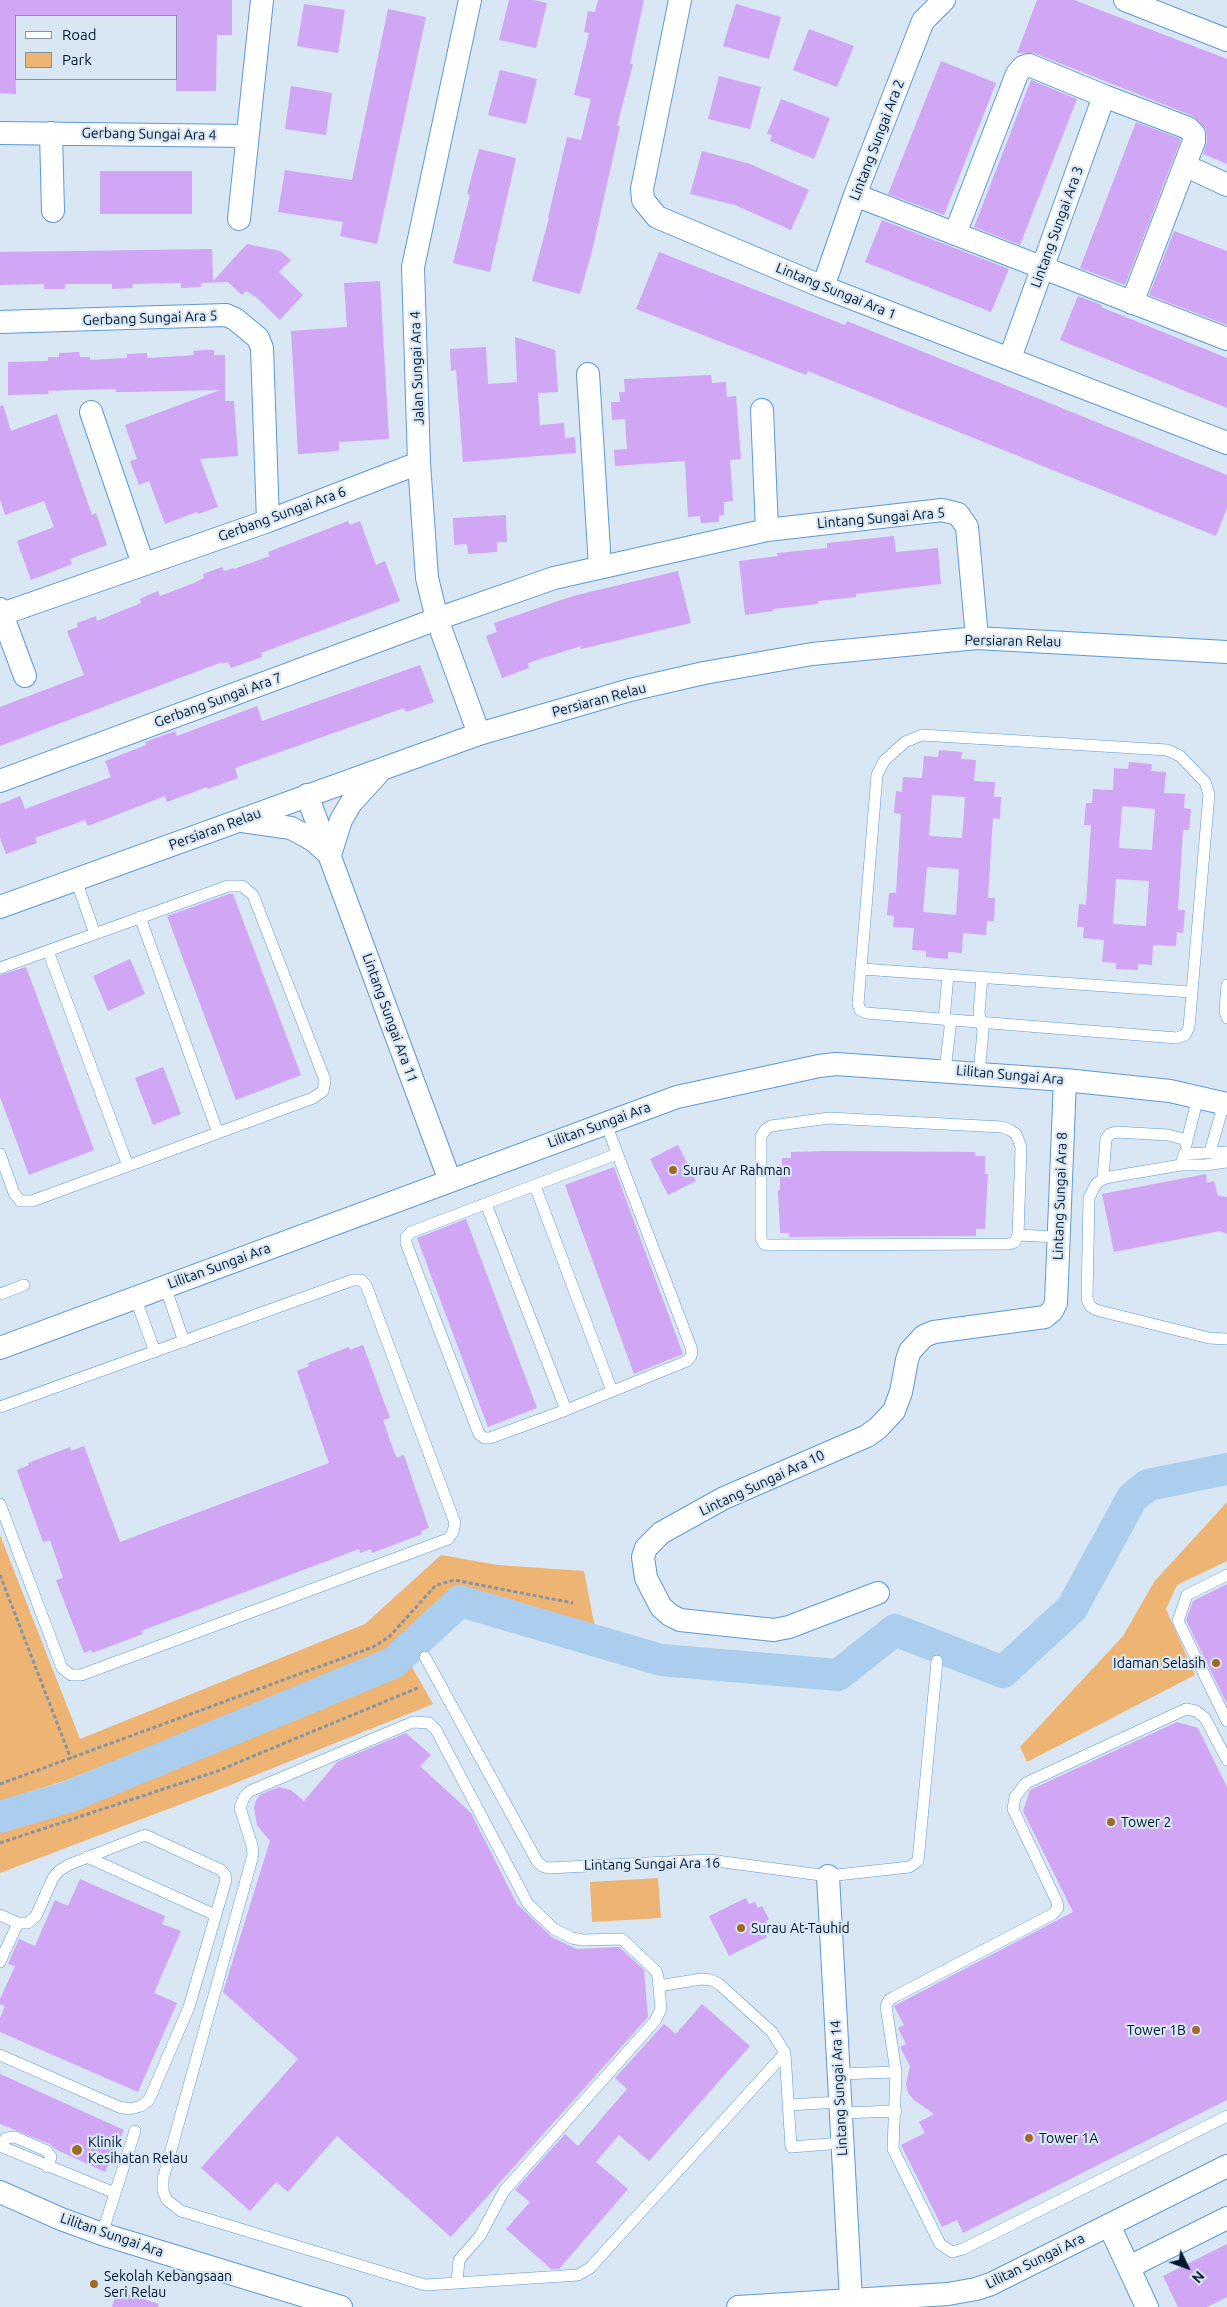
<!DOCTYPE html>
<style>
body{margin:0}
#map{position:relative;width:1227px;height:2307px;overflow:hidden;background:#d9e6f3;font-family:Ubuntu,sans-serif}
canvas{display:block}
.legend{position:absolute;left:15px;top:15px;width:162px;height:65px;box-sizing:border-box;background:#d9e6f3;border:1px solid #8293a4;margin:0;padding:6px 9px;list-style:none;font-size:15px;color:#00172d}
.legend li{display:flex;align-items:center;gap:10px;height:25px}
.legend b{width:25px;border:1px solid #8293a4}
.north{position:absolute;left:1162px;top:2242px;width:50px;height:50px;-webkit-text-stroke:4px #d9e6f3;paint-order:stroke;rotate:132deg;font-size:14px;font-weight:700;line-height:20px;text-align:center;color:#00172d}
.north::after{content:'';display:block;margin:auto;width:18px;height:22px;background:#00172d;clip-path:polygon(50% 0,100% 100%,50% 72%,0 100%)}
</style>
<div id="map">
<canvas width="1227" height="2307"></canvas>
<ul class="legend">
<li><b style="height:6px;background:#fff"></b>Road</li>
<li><b style="height:14px;background:#eeb474"></b>Park</li>
</ul>
<div class="north">N</div>
</div>
<script>
const g = document.querySelector('canvas').getContext('2d');
g.lineJoin = 'round';
function fill(path, color) {
  g.fillStyle = color;
  g.fill(path, 'evenodd');
}
function shape(rows) {
  const path = new Path2D();
  for (const r of rows) {
    path.moveTo(r[0], r[1]);
    for (let i = 2; i < r.length; i += 2) path.lineTo(r[i], r[i + 1]);
  }
  return path;
}
function trace(path, color, width, dash) {
  g.strokeStyle = color;
  g.lineWidth = width;
  g.lineCap = dash ? 'butt' : 'round';
  g.setLineDash(dash || []);
  g.stroke(path);
}
function write(font, color, halo, rows, align = 'center') {
  g.font = font + ' Ubuntu,sans-serif';
  g.lineWidth = 4.5;
  g.setLineDash([]);
  g.textBaseline = 'middle';
  g.strokeStyle = halo;
  g.fillStyle = color;
  for (const [text, x, y, turn = 0] of rows) {
    g.save();
    g.translate(x, y);
    g.rotate((+turn || 0) * Math.PI / 180);
    g.textAlign = isNaN(turn) ? turn : align;
    if (halo) g.strokeText(text, 0, 0);
    g.fillText(text, 0, 0);
    g.restore();
  }
}
const green = shape([
 [1227,1502,1227,1561,1177,1585,1166,1609,1195,1675,1027,1762,1020,1747,1123,1636,1154,1582],
 [0,1535,80,1739,365,1624,441,1555,498,1565,584,1571,595,1628,457,1591,391,1653,64,1781,0,1801],
 [412,1667,433,1704,218,1790,0,1873,0,1831,90,1803],
 [658,1878,661,1918,592,1922,590,1882]
]);
const river = shape([
 [0,1817,68,1797,393,1663,460,1601,661,1660,838,1675,895,1630,1003,1672,1072,1608,1132,1498,1148,1485,1227,1469]
]);
const building = shape([
 [0,0,232,0,232,35,217,35,216,91,176,91,176,16,15,16,16,94,0,93],
 [509,0,534,0,547,3,536,48,499,40],
 [598,0,644,0,630,64,633,64,617,126,620,126,592,251,580,294,532,281,549,218,548,218,567,137,581,140,591,99,574,95,589,33,584,32,588,11,595,12],
 [1037,0,1074,0,1227,59,1227,164,1203,154,1207,141,1206,129,1193,116,1034,53,1017,53],
 [304,4,345,10,338,53,297,46],
 [736,4,781,17,769,59,723,46],
 [388,9,426,17,377,244,340,236,343,222,278,212,285,170,352,180],
 [809,29,854,46,837,87,793,70],
 [941,61,996,83,944,215,888,194],
 [500,70,537,79,526,124,488,115],
 [719,76,761,87,750,129,708,119],
 [1031,80,1077,99,1020,245,974,227],
 [291,86,332,93,326,135,285,129],
 [781,99,830,118,814,159,770,141,772,135,767,134],
 [1136,122,1181,139,1125,285,1080,268],
 [479,149,516,158,490,272,453,263,470,195,467,194],
 [702,151,750,164,809,190,791,230,735,205,690,194],
 [100,171,192,171,192,214,100,214],
 [882,220,1009,269,991,312,865,262],
 [1174,231,1227,251,1227,325,1149,295],
 [247,244,280,251,291,260,279,272,303,295,280,320,256,297,246,291,242,295,228,282,201,283,201,287,181,288,181,283,132,284,133,288,112,289,112,284,65,284,65,289,44,289,44,284,0,285,0,252,212,249,213,281],
 [659,252,845,325,847,321,1227,475,1227,508,1216,536,808,371,806,375,636,309],
 [380,281,389,439,339,442,339,451,298,454,291,331,347,327,344,283],
 [1078,296,1102,305,1101,307,1227,358,1227,408,1060,340],
 [515,337,555,350,558,392,538,393,540,425,564,423,565,438,575,437,576,453,463,462,456,370,451,371,450,349,486,347,488,384,517,382],
 [203,350,214,350,214,355,225,355,225,401,234,401,238,456,200,459,218,507,198,514,197,512,165,524,149,481,139,485,130,461,137,459,125,425,220,390,129,392,116,392,116,389,70,390,48,391,49,394,8,395,8,362,48,361,48,357,59,357,59,353,79,352,80,357,90,357,90,360,127,358,127,354,147,353,147,358,182,356,194,355,193,351],
 [711,375,712,383,726,382,727,397,736,396,741,459,730,460,733,501,724,502,724,515,719,515,719,522,701,523,700,516,688,517,685,461,615,466,614,450,627,449,625,419,612,420,611,402,620,402,619,392,625,392,624,379],
 [3,405,11,431,57,414,92,515,96,513,107,545,70,559,72,564,31,580,17,541,54,527,44,501,5,515,0,499,0,406],
 [506,515,507,542,497,542,497,552,468,554,467,544,454,545,453,518],
 [348,521,350,525,360,521,376,565,385,561,400,601,261,653,262,657,231,668,228,662,223,664,222,662,0,746,0,707,84,675,67,631,78,627,77,623,96,616,97,621,141,603,140,599,148,595,158,591,160,596,194,583,204,578,203,574,222,567,224,571,234,568,234,569,270,556,268,552],
 [894,536,896,552,938,548,941,584,856,594,856,597,818,601,818,604,773,609,773,611,745,615,739,561,778,556,777,553,827,548,827,543],
 [678,571,691,623,581,649,581,646,528,663,529,668,502,678,486,636,497,632,494,623,573,596],
 [420,665,434,702,406,712,404,708,235,768,238,778,208,789,207,787,167,802,165,796,88,826,85,820,35,838,37,843,6,854,0,838,0,804,20,796,25,809,111,777,105,761,146,745,145,742,175,731,177,736,257,706,262,721],
 [939,750,962,752,961,759,976,760,974,781,995,782,994,797,1001,797,1000,819,993,818,988,898,995,898,994,921,987,921,986,935,963,933,962,953,948,952,948,959,926,957,926,951,912,950,914,928,893,927,894,916,887,915,889,893,896,893,901,814,894,813,896,791,902,792,903,777,922,778,924,756,938,757],
 [932,795,965,797,962,838,929,836],
 [927,867,959,869,956,915,923,912],
 [1129,762,1152,764,1151,771,1166,772,1164,793,1185,794,1184,808,1191,809,1189,830,1183,830,1178,910,1185,910,1183,933,1177,932,1176,946,1153,945,1152,965,1138,964,1138,970,1116,969,1116,963,1102,962,1104,940,1083,938,1084,927,1077,927,1079,904,1086,905,1091,825,1084,825,1086,803,1092,803,1093,789,1113,790,1114,768,1128,769],
 [1122,806,1155,809,1152,850,1119,848],
 [1116,879,1149,881,1146,926,1113,924],
 [229,894,233,894,301,1075,236,1100,167,916],
 [130,959,145,994,108,1011,93,976],
 [26,967,94,1150,29,1175,0,1097,0,975],
 [163,1067,181,1114,153,1125,135,1078],
 [678,1145,696,1181,668,1195,650,1159],
 [828,1151,975,1152,975,1156,985,1156,985,1174,988,1174,985,1229,976,1229,976,1236,789,1237,789,1233,780,1233,778,1190,780,1190,780,1175,782,1175,782,1158,791,1158,791,1152],
 [614,1167,683,1354,634,1374,565,1185],
 [1206,1174,1207,1183,1214,1181,1218,1196,1227,1197,1227,1234,1220,1231,1114,1252,1102,1194],
 [466,1219,537,1408,488,1427,417,1238],
 [363,1345,390,1418,383,1420,394,1452,397,1458,404,1455,429,1528,421,1531,422,1534,372,1553,371,1549,360,1553,359,1549,141,1631,143,1634,92,1653,91,1650,84,1653,56,1580,63,1578,50,1540,43,1542,17,1470,29,1465,28,1463,70,1447,71,1451,84,1446,120,1542,329,1463,297,1371,309,1366,308,1363,349,1347,350,1350],
 [1227,1584,1227,1704,1186,1620,1193,1601],
 [1177,1722,1198,1728,1227,1787,1227,2100,963,2233,957,2220,942,2227,901,2145,925,2133,919,2122,934,2114,914,2100,908,2093,906,2084,910,2066,900,2047,906,2044,898,2028,904,2025,894,2006,1073,1912,1023,1811,1030,1790],
 [406,1733,431,1755,420,1766,471,1813,517,1904,553,1938,577,1949,619,1947,644,1970,648,2017,451,2237,337,2136,288,2192,276,2182,250,2211,201,2168,298,2059,223,1992,270,1841,257,1825,254,1808,256,1800,261,1794,279,1787,291,1790,304,1801,337,1762],
 [80,1879,165,1916,162,1924,181,1931,154,1993,177,2003,138,2092,0,2032,0,2018,5,2006,0,2004,0,1999,15,1966,8,1964,19,1939,35,1946,55,1900,68,1906],
 [746,1898,749,1904,755,1902,758,1908,762,1906,769,1919,766,1921,769,1927,764,1930,767,1937,729,1956,709,1916],
 [702,2004,750,2046,649,2161,619,2135,596,2162,628,2189,559,2269,551,2269,506,2229,530,2202,515,2190,565,2134,578,2146,627,2089,615,2078,664,2024,676,2034],
 [0,2074,124,2130,105,2172,55,2149,50,2144,0,2124],
 [1227,2244,1227,2297,1207,2307,1178,2307,1163,2276],
 [117,2290,159,2304,158,2307,112,2307]
]);
const path = shape([
 [0,1575,71,1759],
 [0,1784,373,1647,389,1637,436,1585,455,1580,573,1603],
 [0,1843,215,1772,420,1687]
]);
const service = shape([
 [922,735,1167,750,1180,756,1205,782,1209,794,1189,1027,1185,1035,1177,1038,866,1013,860,1010,858,1004,877,775,884,761,905,742,922,735],
 [76,880,95,934],
 [140,917,218,1133],
 [48,951,128,1166],
 [0,968,228,886,242,886,253,895,325,1080,323,1091,313,1098,32,1201,20,1201,14,1193,0,1154],
 [862,969,1191,992],
 [1227,985,1225,1011,1227,1018],
 [944,1020,948,975],
 [945,1070,951,1020],
 [979,1073,983,1031,979,1013,982,977],
 [829,1118,1002,1127,1010,1130,1016,1134,1021,1147,1018,1235,1015,1242,1009,1244,765,1245,761,1239,761,1136,766,1129,771,1126,829,1118],
 [606,1124,692,1350,691,1356,687,1361,566,1410,490,1438,484,1438,479,1434,406,1243,406,1237,411,1232,617,1154],
 [1186,1145,1198,1097],
 [1210,1152,1224,1103],
 [1227,1152,1184,1154,1181,1165,1110,1177,1103,1179,1096,1184,1089,1198,1087,1299,1090,1306,1096,1310,1209,1338,1227,1339],
 [1181,1165,1205,1165,1227,1162],
 [1103,1179,1106,1139,1110,1134,1116,1132,1168,1135,1187,1140],
 [535,1186,612,1391],
 [486,1204,566,1410],
 [1018,1235,1058,1237],
 [165,1286,184,1342],
 [0,1294,24,1285],
 [135,1297,155,1352],
 [0,1407,353,1280,361,1280,366,1285,455,1523,453,1532,448,1539,81,1675,71,1675,62,1668,0,1504],
 [1227,1575,1187,1595,1178,1621,1227,1721],
 [425,1657,537,1861,542,1866,548,1868,709,1860,828,1876,909,1867,918,1861,937,1661],
 [1227,1760,1205,1718,1196,1711,1186,1709,1026,1783,1015,1797,1013,1809,1057,1902,1058,1908,1053,1914,894,1997,889,2000,886,2006,896,2072,893,2149,940,2244,952,2252,963,2249,1227,2116],
 [87,1857,215,1915],
 [0,1915,18,1923,28,1923,36,1916,53,1878,59,1871,68,1865,145,1835,221,1870,225,1875,226,1880,189,2007,149,2100,141,2106,130,2109,119,2107,0,2055],
 [0,1962,18,1923],
 [659,1986,701,1979,711,1980,719,1984,772,2032,785,2053,791,2147,842,2143],
 [839,2074,896,2072],
 [789,2105,840,2102],
 [841,2113,896,2111],
 [0,2146,115,2193],
 [1,2146,6,2138,15,2137,47,2151,51,2157,48,2167],
 [102,2234,135,2131],
 [457,2283,459,2260,480,2236,504,2191,655,2021,661,2009,658,1977,656,1971,622,1939,583,1940,572,1938,554,1929,528,1904,436,1730,429,1723,413,1722,250,1791,244,1797,240,1808,252,1845,253,1855,163,2179,163,2191,167,2200,181,2211,425,2285,457,2283,578,2275,590,2268,785,2053]
]);
const minor = shape([
 [470,0,413,267,419,463,427,578,437,619,479,734],
 [680,0,642,189,643,200,657,217,823,287,1227,443],
 [1125,0,1227,40],
 [0,133,246,136],
 [51,133,53,211],
 [1197,171,1227,185],
 [855,195,1227,339],
 [239,219,262,0],
 [955,234,1017,74,1023,67,1029,65,1104,96,1188,128,1194,134,1194,141,1132,303],
 [823,287,855,195,923,21,944,0],
 [0,322,226,315,235,319,258,338,262,348,268,521],
 [1010,358,1104,96],
 [588,374,600,567],
 [762,410,767,530],
 [91,412,143,564],
 [0,609,25,676],
 [2,614,268,521,419,463],
 [0,781,437,619,554,578,767,530,942,510,958,514,967,527,977,638],
 [307,795,450,1181],
 [242,821,291,828,313,840,330,855,341,820,351,803,381,770],
 [0,907,479,734,630,690,704,673,812,654,977,638,1227,652],
 [0,1348,677,1097,819,1066,836,1064,1065,1080,1170,1091,1227,1104],
 [878,1593,789,1627,774,1630,680,1620,670,1615,661,1607,646,1578,643,1557,646,1548,661,1533,724,1498,867,1436,878,1428,894,1411,901,1392,907,1360,910,1351,924,1336,934,1332,1045,1317,1052,1311,1056,1303,1065,1080],
 [828,1876,851,2300],
 [0,2192,61,2219,102,2234,341,2307],
 [1109,2225,1147,2307],
 [1129,2267,1227,2218],
 [738,2307,948,2294,976,2289,991,2284,1227,2166]
]);
const markers = [
 [673,1170,5,"#a06a25"],
 [1216,1663,5,"#a06a25"],
 [1111,1822,5,"#a06a25"],
 [741,1928,5,"#a06a25"],
 [1196,2030,5,"#a06a25"],
 [1029,2138,5,"#a06a25"],
 [77,2150,6,"#a06a25"],
 [94,2284,5,"#a06a25"]
];
const streetNames = [
 ["Gerbang Sungai Ara 4",149,134,1],
 ["Lintang Sungai Ara 2",877,140,-69],
 ["Lintang Sungai Ara 3",1057,227,-70],
 ["Lintang Sungai Ara 1",836,291,22],
 ["Gerbang Sungai Ara 5",150,318,-2],
 ["Jalan Sungai Ara 4",417,368,-92],
 ["Gerbang Sungai Ara 6",282,514,-20],
 ["Lintang Sungai Ara 5",881,518,-5],
 ["Persiaran Relau",1013,641,1],
 ["Gerbang Sungai Ara 7",218,700,-20],
 ["Persiaran Relau",599,700,-15],
 ["Persiaran Relau",215,829,-20],
 ["Lintang Sungai Ara 11",390,1018,70],
 ["Lilitan Sungai Ara",1010,1075,5],
 ["Lilitan Sungai Ara",599,1125,-20],
 ["Lintang Sungai Ara 8",1060,1196,-88],
 ["Lilitan Sungai Ara",219,1266,-20],
 ["Lintang Sungai Ara 10",762,1483,-25],
 ["Lintang Sungai Ara 16",652,1864,-1],
 ["Lintang Sungai Ara 14",839,2088,-93],
 ["Lilitan Sungai Ara",112,2235,19],
 ["Lilitan Sungai Ara",1035,2261,-26]
];
const poiNames = [
 ["Surau Ar Rahman",683,1170],
 ["Idaman Selasih",1206,1663,"right"],
 ["Tower 2",1121,1822],
 ["Surau At-Tauhid",751,1928],
 ["Tower 1B",1186,2030,"right"],
 ["Tower 1A",1039,2138],
 ["Klinik",88,2142],
 ["Kesihatan Relau",88,2158],
 ["Sekolah Kebangsaan",104,2276],
 ["Seri Relau",104,2292]
];
fill(green, '#eeb474');
trace(river, '#abcdee', 32);
fill(building, '#d0a6f5');
trace(service, '#5b9ad5', 12);
trace(minor, '#5b9ad5', 24);
trace(path, '#8495a6', 3, [4, 2.5]);
trace(service, '#fff', 11);
trace(minor, '#fff', 22);
for (const [x, y, r, color] of markers) {
  const dot = new Path2D();
  dot.arc(x, y, r, 0, 2 * Math.PI);
  g.fillStyle = color;
  g.fill(dot);
  trace(dot, '#d9e6f3', 2);
}
write('14px', '#00172d', '#d9e6f3', streetNames);
write('14px', '#00172d', '#d9e6f3', poiNames, 'left');
</script>
